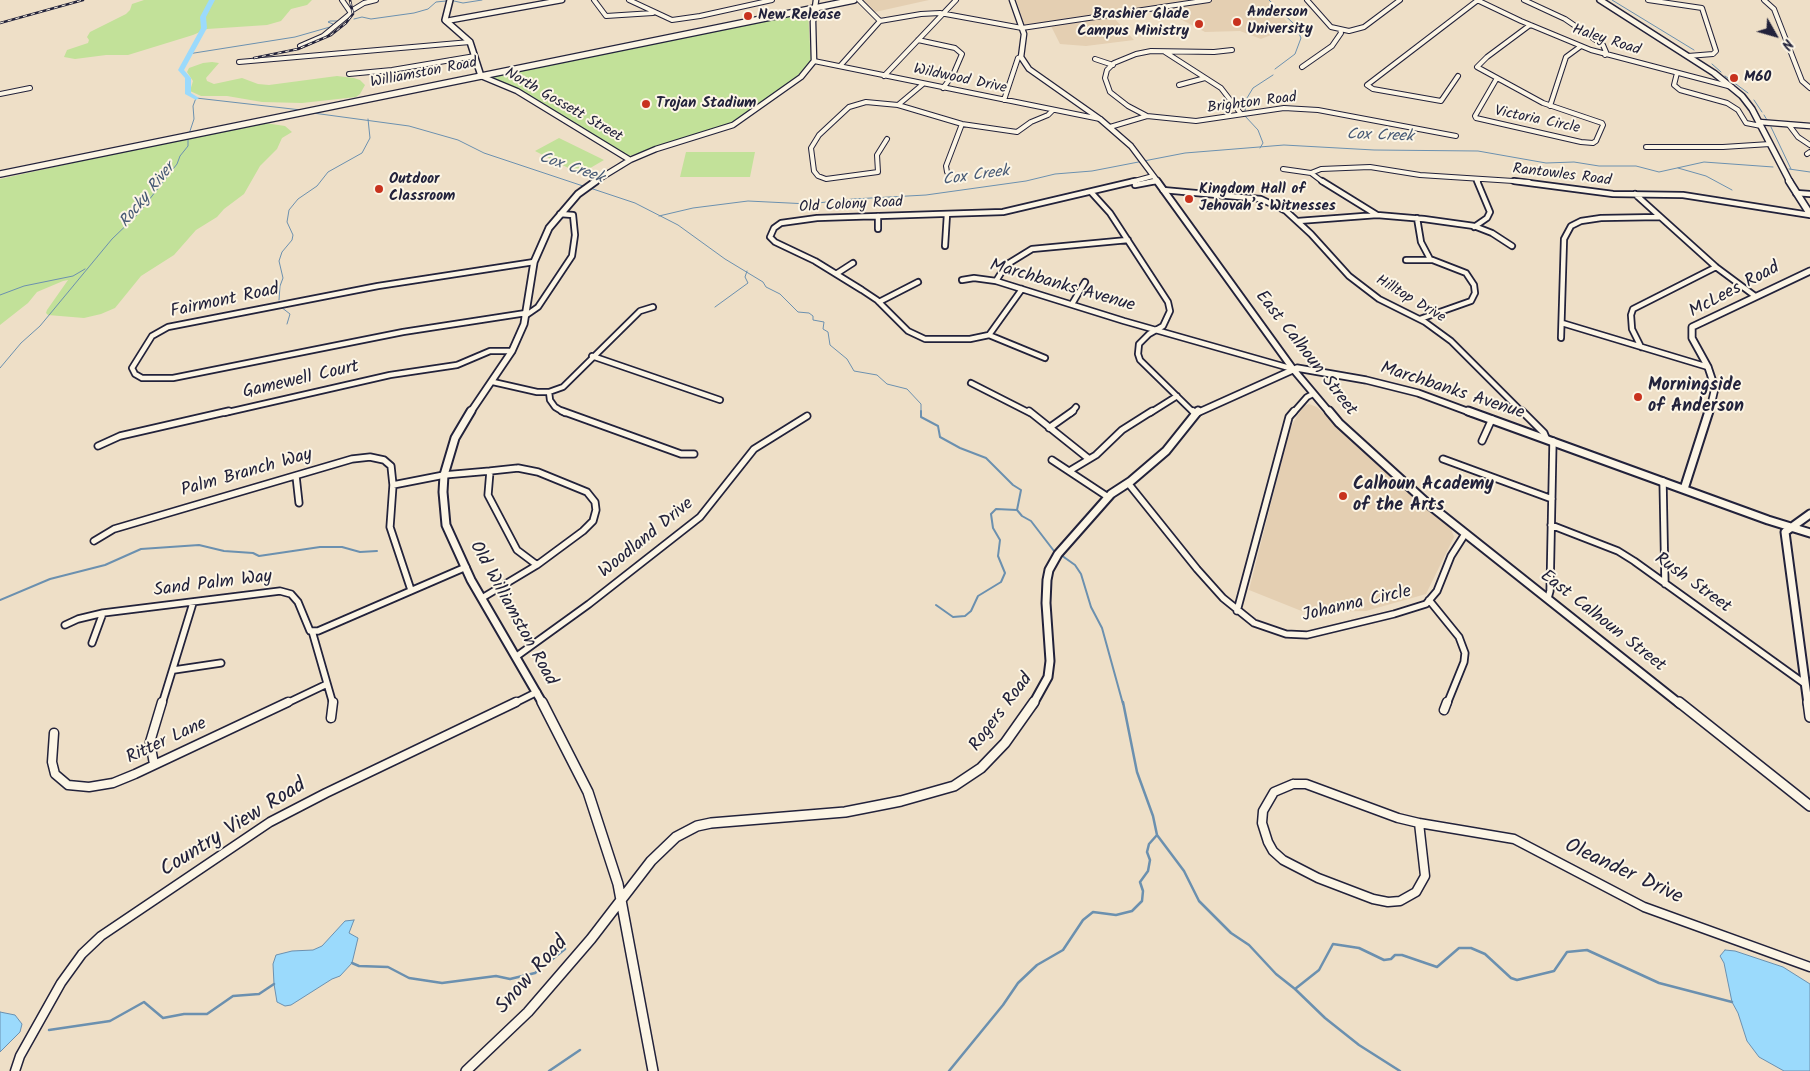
<!DOCTYPE html>
<meta charset="utf-8">
<style>
body{margin:0}
#map{position:relative;width:1810px;height:1071px;overflow:hidden;background:#eedfc7;font-family:Kalam,sans-serif}
canvas{display:block}
.north{position:absolute;left:1750px;top:10px;width:50px;height:50px;-webkit-text-stroke:4px #fcf5e5;paint-order:stroke;rotate:128deg;font-size:14px;font-weight:700;line-height:20px;text-align:center;color:#22223b}
.north::after{content:'';display:block;margin:auto;width:18px;height:22px;background:#22223b;clip-path:polygon(50% 0,100% 100%,50% 72%,0 100%)}
</style>
<div id="map">
<canvas width="1810" height="1071"></canvas>
<div class="north">N</div>
</div>
<script>
const g = document.querySelector('canvas').getContext('2d');
g.lineJoin = 'round';
function fill(path, color) {
  g.fillStyle = color;
  g.fill(path, 'evenodd');
}
function shape(rows) {
  const path = new Path2D();
  for (const r of rows) {
    path.moveTo(r[0], r[1]);
    for (let i = 2; i < r.length; i += 2) path.lineTo(r[i], r[i + 1]);
  }
  return path;
}
function trace(path, color, width, dash) {
  g.strokeStyle = color;
  g.lineWidth = width;
  g.lineCap = dash ? 'butt' : 'round';
  g.setLineDash(dash || []);
  g.stroke(path);
}
function write(font, color, halo, rows, align = 'center') {
  g.font = font + ' Kalam,sans-serif';
  g.lineWidth = 4;
  g.setLineDash([]);
  g.textBaseline = 'middle';
  g.strokeStyle = halo;
  g.fillStyle = color;
  for (const [text, x, y, turn = 0] of rows) {
    g.save();
    g.translate(x, y);
    g.rotate((+turn || 0) * Math.PI / 180);
    g.textAlign = isNaN(turn) ? turn : align;
    if (halo) g.strokeText(text, 0, 0);
    g.fillText(text, 0, 0);
    g.restore();
  }
}
const built = shape([
 [861,0,929,0,875,12],
 [1016,0,1270,0,1291,27,1261,39,1240,31,1205,32,1163,10,1114,18,1134,40,1086,46,1060,44,1051,26,1026,29],
 [1309,404,1317,407,1371,459,1450,526,1454,537,1426,594,1366,611,1304,612,1249,590,1290,428,1303,406]
]);
const green = shape([
 [144,0,312,0,307,5,291,9,281,21,267,25,207,29,193,35,128,55,106,55,75,59,64,57,67,50,88,43,89,40,87,37,90,32,126,14,130,10,132,4],
 [808,12,811,62,796,77,751,113,729,126,629,156,521,91,482,76,770,17],
 [212,62,219,63,206,78,207,81,214,84,242,78,258,84,269,85,337,76,354,78,360,80,365,85,360,94,356,97,302,103,262,102,227,96,201,96,190,91,193,81,187,72,189,68,203,63],
 [265,123,285,126,292,132,282,138,277,149,260,166,244,194,224,209,217,217,196,230,174,255,141,276,115,308,101,314,84,318,48,315,46,313,47,310,68,280,63,281,37,292,28,303,0,325,0,179,186,138],
 [559,138,604,160,580,174,535,151],
 [686,152,755,152,750,177,680,177]
]);
const water = shape([
 [354,920,349,933,358,938,352,963,340,976,332,979,291,1005,285,1006,277,1002,274,984,273,964,276,955,292,951,313,950,322,946,345,921,354,920],
 [1725,950,1735,951,1783,967,1810,984,1810,1071,1784,1071,1759,1057,1747,1041,1738,1013,1732,1002,1724,963,1720,956,1725,950],
 [0,1012,15,1015,22,1024,20,1032,0,1052,0,1012]
]);
const streamFar2 = shape([
 [1269,0,1295,25,1301,38,1295,54,1275,69],
 [1612,0,1694,50],
 [454,1,463,3,482,0],
 [354,19,362,17,371,19,414,13,428,9,436,2,446,1],
 [188,54,295,37,330,27,333,24,328,22,330,21,340,21],
 [1712,64,1721,72],
 [1725,76,1748,93],
 [1754,100,1762,112],
 [1245,111,1247,98,1253,88,1273,75],
 [313,113,409,126,458,140,484,153,586,187],
 [1764,115,1767,120],
 [1245,116,1258,130,1263,143,1260,148],
 [1771,127,1791,169],
 [189,134,194,119,193,106,196,98,301,110],
 [1678,168,1706,176,1732,190],
 [1789,169,1810,172],
 [590,188,635,203,678,225,725,259,763,282,766,287,780,294,798,312,809,313,813,316,813,320,824,322,823,329,828,332,830,345,847,359,854,371,877,375,887,384,907,389,921,404,921,413],
 [659,216,693,208,748,201,809,204,853,199,926,195,1026,181,1055,174,1092,171,1185,153,1284,145,1374,150,1478,151,1546,163,1574,162,1599,166,1636,166,1659,172,1704,162,1773,167],
 [0,295,24,286,73,276,85,269],
 [279,300,280,286,283,278,279,261,282,252,292,240,293,235,287,222,289,210,298,199,317,186,328,172,362,153,370,138,368,119],
 [281,307,290,314,287,324],
 [715,307,748,283,745,277,747,271],
 [0,368,21,343,40,326,112,239,138,214,177,164,180,156,188,146,188,138]
]);
const streamFar1 = shape([
 [921,411,921,417,938,426,940,437,960,448,986,458,1013,485,1021,490,1017,510],
 [1017,510,1022,516,1031,521,1054,551],
 [1061,555,1075,565,1081,574,1091,607,1102,628,1123,704],
 [0,600,50,579,105,565,141,549,199,545,224,551,253,553,259,556,320,547,342,547,360,552,377,551],
 [936,605,953,617,965,616,971,611,978,596,1001,582,1005,573,998,556,1000,540,993,528,991,514,996,509,1017,510]
]);
const stream = shape([
 [1123,702,1137,772,1153,816,1157,835,1184,871,1199,901,1231,933,1249,945,1276,974,1295,989,1325,1018,1359,1045,1400,1071],
 [352,963,359,966,388,967,409,978,442,983,496,976,510,979,535,973,565,949],
 [1295,989,1319,970,1333,944,1359,948,1384,960,1391,959,1395,955,1402,955,1437,967,1459,948,1471,948,1485,954,1511,978,1517,980,1554,971,1567,952,1587,950,1659,983,1732,1002],
 [49,1030,110,1021,144,1002,163,1018,184,1014,207,1014,233,996,259,994,274,984],
 [549,1071,580,1050],
 [949,1071,1003,1005,1018,983,1037,965,1063,950,1083,920,1093,912,1116,915,1132,911,1142,901,1143,891,1140,882,1148,871,1150,860,1147,852,1149,844,1157,835]
]);
const river = shape([
 [209,0,215,0,206,17,207,28,184,70,191,78,191,93,199,98,196,100,185,94,185,78,178,70,201,28,200,17,209,0]
]);
const minorFar3 = shape([
 [594,0,606,16,653,13],
 [629,0,672,20,700,16,772,0],
 [859,0,880,21],
 [1307,0,1331,27,1349,31,1364,27,1400,0],
 [1477,0,1521,21,1591,50,1732,87],
 [1524,0,1565,19,1603,45,1606,52,1605,55],
 [1648,0,1702,8,1716,51,1713,54,1688,56],
 [1764,0,1774,9,1802,81,1810,88],
 [351,11,364,3,376,0],
 [880,21,921,14,940,13,1022,28,1209,0],
 [918,40,955,48,962,54,953,75,943,88],
 [300,46,323,36,351,13,342,0],
 [1165,52,1221,88,1241,114],
 [1095,59,1113,65],
 [814,61,1100,119],
 [239,62,470,42],
 [840,66,880,21],
 [1302,67,1332,46,1341,33,1340,29],
 [1677,73,1674,85,1680,90,1727,103,1738,110,1746,123,1761,126],
 [349,74,392,70,475,56],
 [884,76,956,0],
 [1458,76,1441,101,1373,89,1367,85,1478,0],
 [1497,78,1475,116,1476,118,1581,142,1593,143,1596,141,1603,125,1602,123,1543,103,1477,67,1487,57,1530,25],
 [1179,85,1205,78],
 [0,94,30,88],
 [1004,100,1018,58,1021,57],
 [898,105,962,124,1017,132,1031,122,1048,115,1053,110],
 [1550,106,1566,57,1581,46],
 [1147,116,1128,106,1110,92,1105,78,1107,70,1114,63,1136,54,1151,51,1214,52,1232,50],
 [1789,125,1798,137,1810,145],
 [1110,127,1147,116,1196,121,1284,108,1318,110,1456,136],
 [887,139,877,155,878,172,826,179,818,176,814,171,811,148,819,135,849,107,866,102,898,105,923,84],
 [1646,147,1723,147,1770,144],
 [1807,154,1810,152],
 [1283,169,1311,173,1323,182],
 [947,172,946,166,962,124],
 [1311,173,1321,169,1370,167,1420,175,1529,182],
 [1476,179,1478,182],
 [1131,182,1153,176],
 [1149,182,1157,181]
]);
const minorFar2 = shape([
 [1322,181,1377,215],
 [1514,181,1613,194,1683,195,1810,215],
 [1135,185,1156,181],
 [1163,190,1261,199,1286,211,1311,234,1349,276,1379,299,1425,322,1451,341,1523,413],
 [1091,192,1110,213,1168,302,1170,311,1163,326,1149,334,1139,344,1138,354,1140,360,1194,413],
 [1796,193,1810,194],
 [1635,194,1716,267,1755,296],
 [878,216,878,229],
 [1417,218,1421,242,1430,259,1466,273,1474,285,1475,293,1471,301,1420,319],
 [1298,221,1377,215,1424,219,1474,226,1492,233,1512,246],
 [1474,227,1487,218,1490,212,1477,181],
 [945,246,947,214],
 [1406,260,1432,260],
 [836,274,853,263],
 [962,280,974,278,996,281,1124,321,1293,369],
 [996,281,1006,265,1032,249,1128,240],
 [1022,289,989,335,970,339,925,339,908,331,877,300,862,290,815,261,775,242,770,237,774,228,781,223,817,218,1003,212,1135,181],
 [879,302,918,282],
 [1072,304,1085,282],
 [526,313,403,332,173,378,142,378,135,374,132,368,152,336,168,327,378,286,534,262],
 [525,316,538,307,572,256,575,235,573,215,560,214],
 [1562,323,1708,367],
 [989,335,1045,358],
 [1561,338,1564,239,1571,226,1581,221,1601,218,1660,217],
 [1641,347,1632,329,1631,315,1633,309,1716,267],
 [592,356,720,400],
 [493,382,537,392,549,392,563,387,640,311,653,307],
 [971,383,1030,413],
 [549,392,550,400,555,407,565,413],
 [224,413,390,375,457,365,490,351,512,351],
 [1071,413,1076,407],
 [1150,413,1177,396],
 [1293,413,1307,397,1313,394]
]);
const minorFar1 = shape([
 [562,411,681,454,694,454],
 [1029,411,1089,459],
 [1193,411,1196,414],
 [1522,411,1544,433,1546,438],
 [1049,428,1073,411],
 [1482,441,1492,419],
 [98,446,120,436,229,411],
 [1443,459,1552,499],
 [1052,460,1108,497],
 [518,468,538,472,587,492,595,502,596,510,593,521,583,531,537,565,517,550,488,495,490,471,518,468],
 [1071,470,1096,455,1122,430,1152,411],
 [296,476,299,503],
 [1663,481,1665,584],
 [1128,483,1197,569,1223,598,1254,623,1286,634,1307,635,1394,614,1426,604,1437,591,1451,556,1465,534],
 [393,485,444,475,490,471],
 [1551,525,1618,551,1634,561,1805,684],
 [94,541,114,529,352,459,370,457,384,460,391,466,393,485,390,527,411,590],
 [482,598,537,565],
 [1548,598,1550,591,1553,441],
 [1429,600,1459,637,1465,653,1464,662,1447,704],
 [1237,611,1289,417,1294,411],
 [65,625,78,619,103,613,280,591,291,594,298,602,310,631,312,631,333,704],
 [312,631,318,631,466,567],
 [92,643,103,613],
 [517,656,589,604,700,517,754,449,807,416],
 [174,670,221,663],
 [162,704,193,603],
 [285,704,327,684],
 [513,704,537,692]
]);
const minor = shape([
 [1444,710,1447,702],
 [331,718,333,702],
 [54,733,52,762,55,774,68,785,89,787,113,783,135,774,288,702],
 [154,764,150,742,162,702],
 [1293,784,1306,784,1398,818,1419,823,1425,876,1416,892,1400,901,1388,902,1373,899,1318,878,1283,860,1273,851,1268,842,1262,823,1263,811,1274,792,1293,784],
 [1419,823,1514,839,1644,907,1810,967],
 [15,1071,20,1056,61,983,82,954,101,936,270,822,326,793,516,702]
]);
const tertiaryFar3 = shape([
 [1012,0,1024,34,1021,57,1029,69,1100,119,1131,146,1158,182],
 [446,21,562,0],
 [481,76,517,91,630,160],
 [1759,122,1810,126],
 [594,182,630,160,656,149,733,125,801,77,814,61,813,22,816,0]
]);
const tertiaryFar2 = shape([
 [1157,181,1293,369,1330,413],
 [470,413,512,351,524,324,534,262,549,228,578,194,596,181],
 [1197,413,1297,368,1366,380,1418,393,1472,413],
 [1709,413,1715,388,1708,367,1692,338,1692,327,1810,271]
]);
const tertiaryFar1 = shape([
 [471,411,455,438,444,475,443,492,446,525,471,580,543,704],
 [1329,411,1339,423,1427,503,1680,704],
 [1468,411,1768,520,1810,533],
 [1684,489,1709,411],
 [1033,704,1048,677,1050,661,1046,603,1047,580,1049,570,1058,554,1111,494,1131,481,1166,451,1198,411],
 [1808,704,1785,532,1810,514]
]);
const tertiary = shape([
 [542,702,588,792,618,884,653,1071],
 [1679,702,1810,806],
 [1808,702,1810,717],
 [466,1071,528,1012,591,939,651,861,676,837,697,826,711,823,845,812,901,801,954,786,981,768,1005,743,1034,702]
]);
const secondaryFar1 = shape([
 [450,0,445,20,470,42,481,76],
 [1600,0,1714,73,1742,96,1752,109,1790,182]
]);
const secondary = shape([
 [1789,181,1810,214]
]);
const primary = shape([
 [0,174,854,0]
]);
const rail = shape([
 [0,23,83,0],
 [254,58,298,49,331,35,346,23,353,14,350,0]
]);
const markers = [
 [748,16,5,"#c8321e"],
 [1237,22,5,"#c8321e"],
 [1199,24,5,"#c8321e"],
 [1734,78,5,"#c8321e"],
 [646,104,5,"#c8321e"],
 [379,189,5,"#c8321e"],
 [1189,199,5,"#c8321e"],
 [1638,397,5,"#c8321e"],
 [1343,496,5,"#c8321e"]
];
const farPoinames = [
 ["Anderson",1247,13],
 ["University",1247,30],
 ["Brashier Glade",1189,15,"right"],
 ["Campus Ministry",1189,32,"right"],
 ["New Release",758,16],
 ["M60",1744,78],
 ["Trojan Stadium",656,104],
 ["Outdoor",389,180],
 ["Classroom",389,197],
 ["Kingdom Hall of",1199,190],
 ["Jehovah’s Witnesses",1199,207]
];
const farStreetnames = [
 ["Haley Road",1606,41,18],
 ["Williamston Road",424,74,-11],
 ["Wildwood Drive",960,80,12],
 ["Brighton Road",1252,104,-7],
 ["North Gossett Street",563,106,30],
 ["Victoria Circle",1537,121,12],
 ["Rantowles Road",1562,176,7],
 ["Old Colony Road",851,206,-3],
 ["Hilltop Drive",1410,300,31]
];
const farWaternames = [
 ["Cox Creek",1380,137,2],
 ["Cox Creek",571,169,19],
 ["Cox Creek",976,177,-8],
 ["Rocky River",148,196,-51]
];
const streetNames = [
 ["Marchbanks Avenue",1062,287,16],
 ["McLees Road",1735,291,-28],
 ["Fairmont Road",225,302,-12],
 ["East Calhoun Street",1305,354,52],
 ["Gamewell Court",301,381,-13],
 ["Marchbanks Avenue",1452,392,18],
 ["Palm Branch Way",247,474,-16],
 ["Woodland Drive",647,539,-39],
 ["Rush Street",1692,584,36],
 ["Sand Palm Way",213,585,-7],
 ["Johanna Circle",1357,605,-13],
 ["Old Williamston Road",512,614,61],
 ["East Calhoun Street",1602,622,38],
 ["Rogers Road",1002,713,-53],
 ["Ritter Lane",167,742,-25]
];
const poiNames = [
 ["Morningside",1648,387],
 ["of Anderson",1648,408],
 ["Calhoun Academy",1353,486],
 ["of the Arts",1353,507]
];
const nearStreetnames = [
 ["Country View Road",234,829,-32],
 ["Oleander Drive",1623,873,25],
 ["Snow Road",533,976,-48]
];
fill(built, '#e4cfb2');
fill(green, '#c2e199');
fill(water, '#9bdafc');
trace(water, '#6b90af', 1);
trace(streamFar2, '#6b90af', 1);
trace(streamFar1, '#6b90af', 2);
trace(stream, '#6b90af', 2.5);
fill(river, '#9bdafc');
trace(minorFar3, '#22223b', 6);
trace(minorFar2, '#22223b', 8);
trace(minorFar1, '#22223b', 9);
trace(minor, '#22223b', 11);
trace(tertiaryFar3, '#22223b', 7);
trace(tertiaryFar2, '#22223b', 9);
trace(tertiaryFar1, '#22223b', 11);
trace(tertiary, '#22223b', 12);
trace(secondaryFar1, '#22223b', 8);
trace(secondary, '#22223b', 9);
trace(primary, '#22223b', 8);
trace(minorFar3, '#fcf5e5', 4);
trace(minorFar2, '#fcf5e5', 4.5);
trace(minorFar1, '#fcf5e5', 5.5);
trace(minor, '#fcf5e5', 8);
trace(tertiaryFar3, '#fcf5e5', 4.5);
trace(tertiaryFar2, '#fcf5e5', 5.5);
trace(tertiaryFar1, '#fcf5e5', 7);
trace(tertiary, '#fcf5e5', 9);
trace(secondaryFar1, '#fcf5e5', 5);
trace(secondary, '#fcf5e5', 6);
trace(primary, '#fcf5e5', 5.5);
trace(rail, '#22223b', 2.5);
trace(rail, '#fcf5e5', 1, [4]);
for (const [x, y, r, color] of markers) {
  const dot = new Path2D();
  dot.arc(x, y, r, 0, 2 * Math.PI);
  g.fillStyle = color;
  g.fill(dot);
  trace(dot, '#fcf5e5', 2);
}
write('bold 15px', '#22223b', '#fcf5e5', farPoinames, 'left');
write('15px', '#22223b', '#fcf5e5', farStreetnames);
write('italic 16px', '#465975', '#fcf5e5', farWaternames);
write('18px', '#22223b', '#fcf5e5', streetNames);
write('bold 18px', '#22223b', '#fcf5e5', poiNames, 'left');
write('21px', '#22223b', '#fcf5e5', nearStreetnames);
</script>
